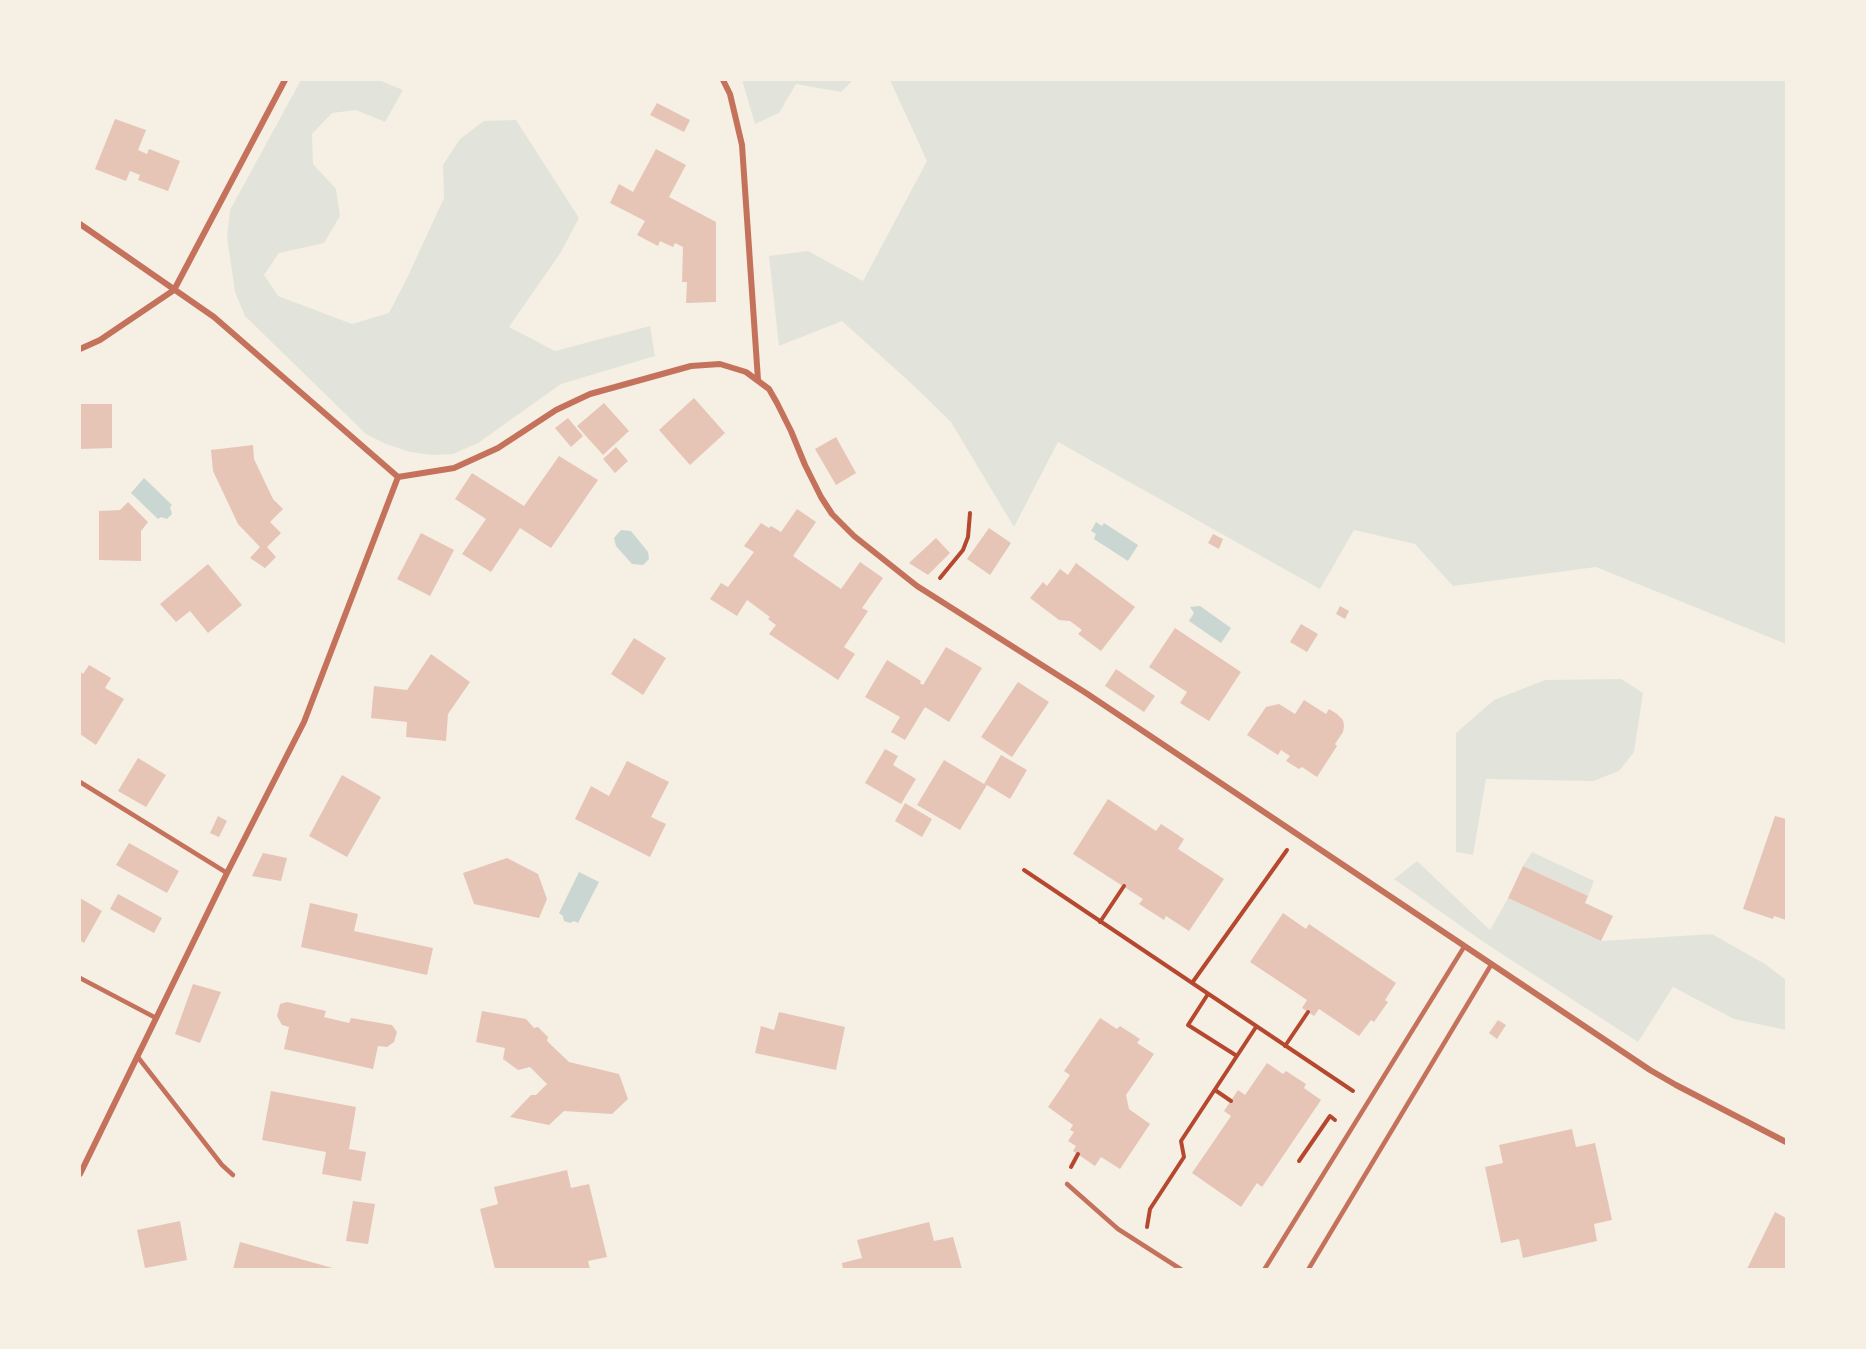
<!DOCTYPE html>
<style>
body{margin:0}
#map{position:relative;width:1866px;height:1349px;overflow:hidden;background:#f6efe4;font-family:"Source Sans 3",sans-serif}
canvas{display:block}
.frame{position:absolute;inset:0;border:81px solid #f6efe4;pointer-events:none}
</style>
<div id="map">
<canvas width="1866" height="1349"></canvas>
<div class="frame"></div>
</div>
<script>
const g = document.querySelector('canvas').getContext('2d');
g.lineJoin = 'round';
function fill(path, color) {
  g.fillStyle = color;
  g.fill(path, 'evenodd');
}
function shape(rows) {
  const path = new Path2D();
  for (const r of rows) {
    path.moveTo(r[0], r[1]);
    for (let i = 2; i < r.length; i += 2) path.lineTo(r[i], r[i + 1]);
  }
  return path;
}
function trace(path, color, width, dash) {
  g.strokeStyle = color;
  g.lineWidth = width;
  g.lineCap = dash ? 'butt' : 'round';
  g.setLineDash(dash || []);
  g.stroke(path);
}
const green = shape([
 [301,80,379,80,403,90,385,122,356,110,332,113,312,134,313,164,336,189,340,216,324,243,279,253,264,275,278,296,352,324,389,313,408,276,444,198,443,165,460,139,484,121,516,120,579,218,561,252,509,327,555,351,650,326,655,356,561,384,478,443,453,454,432,455,410,452,386,444,366,434,245,316,235,292,227,237,230,210],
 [742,80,853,80,841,92,796,84,779,113,755,124],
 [890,80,1786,80,1786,644,1596,567,1453,586,1415,544,1354,530,1320,589,1058,442,1014,527,951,422,913,385,842,321,779,346,769,256,808,251,863,281,927,161],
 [1621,679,1643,693,1634,752,1619,771,1593,781,1486,779,1473,855,1456,852,1456,733,1494,700,1545,680],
 [1532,852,1594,881,1588,896,1523,866],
 [1417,861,1490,930,1508,898,1601,941,1712,934,1765,964,1786,980,1786,1030,1734,1019,1673,987,1638,1042,1485,943,1394,879]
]);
const water = shape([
 [144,478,172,505,170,507,172,514,167,519,161,517,158,519,131,493],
 [1096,522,1102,526,1104,523,1138,545,1128,561,1094,539,1096,534,1091,531],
 [621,530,631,531,648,552,649,559,643,565,632,564,616,546,614,538],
 [1200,606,1231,628,1221,643,1189,621,1194,613,1190,607],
 [579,872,599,882,578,923,574,921,570,923,564,921,563,916,559,913]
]);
const building = shape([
 [657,103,690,120,684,132,650,115],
 [115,119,146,130,138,150,147,154,149,149,180,161,168,191,138,180,140,175,130,171,126,181,95,169],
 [656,149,686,165,669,197,716,222,716,302,686,303,687,282,682,282,683,247,675,243,673,247,660,241,658,246,637,235,645,221,610,203,619,184,633,192],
 [694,398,725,433,690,465,659,430],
 [604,403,629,431,603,455,577,426],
 [80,404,112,404,112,448,80,449],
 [568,418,583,436,571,447,555,428],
 [836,437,856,473,836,485,815,449],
 [253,445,254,459,273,499,283,509,270,522,281,533,267,547,276,557,265,568,250,558,260,547,238,524,213,471,211,450],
 [616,447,628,461,615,473,603,459],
 [559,456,598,480,551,548,520,528,491,572,462,554,486,519,455,499,472,473,524,506],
 [128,502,148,522,141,531,141,561,99,560,99,511,120,510],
 [797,509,816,522,793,556,841,589,860,562,883,578,862,608,868,611,844,647,855,654,838,680,769,634,776,625,768,619,770,617,747,600,737,616,710,599,721,583,728,587,754,552,744,546,761,523,769,528,771,526,781,532],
 [989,528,1011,543,990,575,967,559],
 [421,533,454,550,430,596,397,579],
 [1213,534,1223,539,1219,549,1208,543],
 [936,538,950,553,928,575,909,563],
 [1076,563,1135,607,1101,651,1078,634,1082,630,1070,621,1059,620,1030,598,1043,582,1047,586,1060,569,1068,575],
 [208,564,242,605,208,633,190,611,176,622,160,604],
 [1340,606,1349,611,1345,619,1336,614],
 [1301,624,1318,634,1307,652,1290,642],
 [1175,628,1241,672,1209,721,1180,703,1187,692,1149,667],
 [634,638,666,658,643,695,611,674],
 [946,647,982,668,949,722,925,707,905,740,891,732,900,717,865,697,887,660,921,681,920,683,923,685],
 [431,654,470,682,448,714,446,741,406,737,407,722,371,718,374,686,407,690],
 [89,665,111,678,105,688,124,699,96,745,80,734,80,671,83,674],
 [1116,669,1155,696,1144,712,1105,686],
 [1018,682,1049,702,1012,757,981,737],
 [1304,700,1326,714,1329,709,1337,714,1343,720,1344,726,1343,732,1335,744,1337,746,1317,777,1302,767,1299,769,1286,761,1290,756,1281,750,1278,755,1247,735,1266,707,1279,704,1295,714],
 [885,749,898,756,893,765,916,779,901,804,865,783],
 [1001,755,1027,770,1010,799,987,785,960,830,917,805,944,760,984,784],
 [138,758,166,775,146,807,118,791],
 [627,761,669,782,651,817,666,824,650,857,575,819,591,786,609,796],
 [342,775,381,797,347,857,309,836],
 [1108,799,1156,831,1161,824,1184,839,1178,849,1224,879,1189,931,1166,916,1164,920,1139,904,1143,899,1073,854],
 [905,803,932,819,922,837,895,821],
 [218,816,227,821,219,837,210,833],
 [1775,816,1786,819,1786,920,1774,916,1773,919,1743,909],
 [129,843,179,871,167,893,116,865],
 [263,853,287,858,281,881,252,876],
 [507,858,538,874,547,899,539,918,474,904,463,873],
 [1523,866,1588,896,1585,903,1613,916,1601,941,1508,898],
 [118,894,162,918,154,933,110,909],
 [80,898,102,911,84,943,80,940],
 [310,903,358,914,354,931,433,948,427,975,301,947],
 [1283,913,1306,929,1309,924,1396,983,1385,1000,1388,1002,1374,1022,1371,1020,1359,1036,1319,1009,1314,1016,1302,1008,1307,1000,1250,962],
 [193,984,221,992,200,1043,175,1034],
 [287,1002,326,1011,324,1017,349,1023,351,1018,392,1025,397,1032,394,1042,387,1047,378,1046,373,1069,284,1049,289,1027,282,1025,277,1016,280,1004],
 [482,1011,526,1019,534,1028,538,1027,548,1037,547,1041,569,1062,619,1074,628,1099,612,1114,564,1111,549,1125,510,1117,531,1095,536,1095,547,1084,530,1067,518,1070,503,1059,505,1048,476,1042],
 [779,1012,845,1027,836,1070,755,1053,761,1026,774,1030],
 [1100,1018,1117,1029,1120,1026,1140,1039,1137,1043,1154,1054,1126,1095,1129,1109,1150,1124,1120,1169,1101,1157,1095,1166,1073,1151,1076,1146,1068,1141,1074,1132,1070,1130,1073,1125,1048,1107,1070,1075,1064,1071],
 [1498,1020,1506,1025,1497,1039,1489,1033],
 [1267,1063,1283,1074,1286,1071,1306,1084,1304,1088,1321,1100,1262,1187,1257,1183,1241,1207,1192,1173,1231,1116,1224,1111,1238,1090,1245,1095],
 [271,1091,356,1107,349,1149,366,1152,361,1181,322,1174,326,1152,262,1140],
 [1572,1129,1576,1147,1595,1143,1612,1220,1594,1224,1597,1241,1523,1258,1519,1239,1501,1243,1485,1167,1503,1163,1499,1145],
 [567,1170,571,1188,589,1184,607,1257,588,1261,590,1269,495,1269,480,1209,498,1204,494,1187],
 [353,1201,375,1204,368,1244,346,1241],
 [1775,1212,1786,1218,1786,1269,1747,1269],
 [180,1221,187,1260,145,1268,137,1230],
 [929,1222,934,1241,953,1237,962,1269,843,1269,842,1263,862,1258,857,1240],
 [240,1242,336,1269,233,1269]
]);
const path = shape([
 [940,578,963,550,968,537,970,513],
 [1024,870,1353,1091],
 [1100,922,1124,886],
 [1192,983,1287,850],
 [1208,994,1188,1025,1237,1056],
 [1285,1046,1308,1012],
 [1215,1090,1231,1101],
 [1299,1161,1330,1116,1335,1120],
 [1071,1167,1078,1154],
 [1147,1227,1150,1209,1184,1157,1181,1141,1256,1027]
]);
const service = shape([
 [80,782,227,873],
 [80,978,156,1018],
 [137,1056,222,1165,233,1175],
 [1067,1184,1118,1229,1182,1270],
 [1264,1270,1464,947],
 [1308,1270,1491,965]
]);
const minor = shape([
 [723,80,730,94,742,145,758,380],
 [80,224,214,317,398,477,454,468,498,448,556,410,590,394,691,366,720,364,746,372,769,389,777,403,791,431,805,465,821,497,832,514,854,536,917,586,1086,693,1650,1070,1676,1085,1786,1142],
 [80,349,100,340,174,290,285,80],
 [80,1174,227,873,304,722,398,477]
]);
fill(green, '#e2e4dc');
fill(water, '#c9d6d2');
fill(building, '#e6c5b7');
trace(path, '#b5482f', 4);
trace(service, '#c5725c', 4.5);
trace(minor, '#c5725c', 6);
</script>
